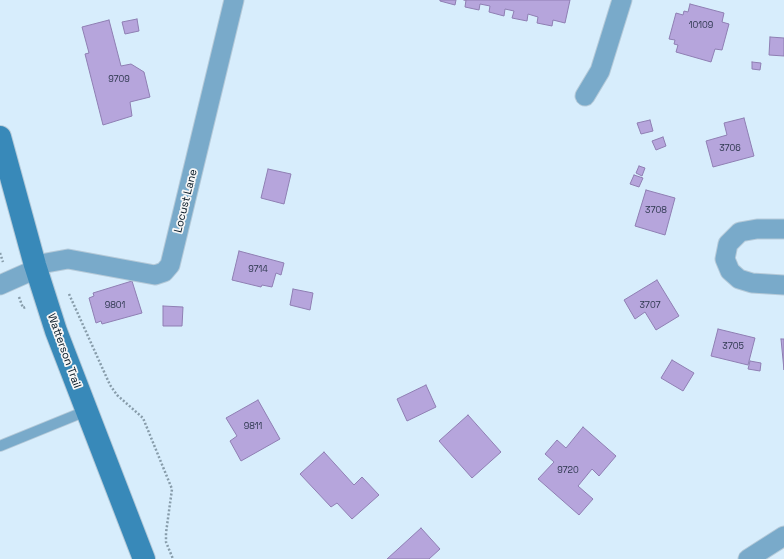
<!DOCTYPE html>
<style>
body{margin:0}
canvas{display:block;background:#d7edfc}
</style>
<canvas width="784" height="559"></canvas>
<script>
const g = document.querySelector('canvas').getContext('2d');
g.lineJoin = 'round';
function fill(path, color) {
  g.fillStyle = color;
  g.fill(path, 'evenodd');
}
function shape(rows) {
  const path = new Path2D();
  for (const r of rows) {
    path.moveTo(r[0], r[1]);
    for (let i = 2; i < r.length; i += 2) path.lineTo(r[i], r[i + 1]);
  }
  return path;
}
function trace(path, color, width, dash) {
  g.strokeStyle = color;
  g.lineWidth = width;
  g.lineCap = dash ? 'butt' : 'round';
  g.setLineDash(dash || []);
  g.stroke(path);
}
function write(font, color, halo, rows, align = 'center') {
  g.font = font + ' "Space Grotesk",sans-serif';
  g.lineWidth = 3.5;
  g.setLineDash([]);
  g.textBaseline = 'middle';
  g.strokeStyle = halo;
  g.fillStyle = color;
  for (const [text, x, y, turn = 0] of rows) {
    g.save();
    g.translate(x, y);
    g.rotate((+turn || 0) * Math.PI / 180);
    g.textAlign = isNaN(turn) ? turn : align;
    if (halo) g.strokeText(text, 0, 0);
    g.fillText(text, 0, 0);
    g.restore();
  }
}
const building = shape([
 [440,0,456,0,455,5,440,1,440,0],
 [464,0,570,0,565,23,553,20,552,26,537,23,538,17,528,14,527,21,512,18,514,11,505,9,504,16,489,12,490,6,480,4,479,10,465,7,466,0,464,0],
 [690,4,724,13,722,22,729,24,722,50,715,49,711,62,676,52,678,45,674,44,675,40,669,39,676,13,683,15,684,11,688,12,690,4],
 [137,19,139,31,125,34,122,22,137,19],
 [109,20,121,66,131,64,144,72,150,97,130,102,132,116,103,125,85,54,89,53,82,27,109,20],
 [770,37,784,38,784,56,769,55,770,37],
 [752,62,761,63,760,70,752,69,752,62],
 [744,118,754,156,713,167,706,141,727,135,724,123,744,118],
 [650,120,653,131,641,134,637,123,650,120],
 [663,137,666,146,656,150,652,141,663,137],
 [639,166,645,168,642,176,636,173,639,166],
 [268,169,291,174,284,204,261,198,268,169],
 [634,175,643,178,639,187,630,184,634,175],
 [646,190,675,198,665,235,635,226,646,190],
 [239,251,284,263,281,275,276,273,272,287,262,285,261,287,232,280,239,251],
 [657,280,679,316,656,330,645,312,635,319,624,300,657,280],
 [132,281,142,313,102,324,101,321,96,323,89,298,94,296,93,293,132,281],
 [293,289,313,293,310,310,290,305,293,289],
 [163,306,183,307,182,326,163,326,163,306],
 [718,329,755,338,748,365,711,356,718,329],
 [781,339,784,339,784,370,781,339],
 [672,360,694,373,683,391,661,378,672,360],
 [750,361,761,363,760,371,748,369,750,361],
 [426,385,436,407,407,421,397,399,426,385],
 [258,400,280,439,241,461,230,441,237,436,226,418,258,400],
 [468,415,501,452,472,478,439,441,468,415],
 [583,427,616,456,599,476,592,469,578,486,593,499,579,515,538,479,554,462,545,454,557,440,566,448,583,427],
 [324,452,354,485,362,477,379,495,352,519,337,503,331,507,300,474,324,452],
 [421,528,440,549,429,559,387,559,421,528]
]);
const path = shape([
 [0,253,3,262],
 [69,294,110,385,117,395,143,418,172,489,166,533,166,542,173,559],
 [19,297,23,308,26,307]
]);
const service = shape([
 [0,446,86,411]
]);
const minor = shape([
 [585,96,600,71,622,0],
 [784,229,757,229,740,232,728,244,725,259,730,271,739,279,752,283,784,285],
 [35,265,68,259,155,275,164,272,170,265,234,0],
 [0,285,36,269],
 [748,559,784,536]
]);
const secondary = shape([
 [0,137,35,265,56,331,144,559]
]);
const numberNames = [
 ["10109",701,26],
 ["9709",119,80],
 ["3706",730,149],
 ["3708",656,211],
 ["9714",258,270],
 ["9801",115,306],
 ["3707",650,306],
 ["3705",733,347],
 ["9811",253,427],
 ["9720",568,471]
];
const streetNames = [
 ["Locust Lane",186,201,-76],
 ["Watterson Trail",64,351,70]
];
fill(building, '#b6a5dc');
trace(building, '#8f7fb3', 1);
trace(service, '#b5cad9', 12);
trace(minor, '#b5cad9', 21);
trace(secondary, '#b5cad9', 24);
trace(path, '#879caa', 2.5, [2, 2]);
trace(service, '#79aaca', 10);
trace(minor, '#79aaca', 19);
trace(secondary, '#3889b9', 22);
write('9px', '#2e384f', null, numberNames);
write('11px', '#001320', '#f6f6f6', streetNames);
</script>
